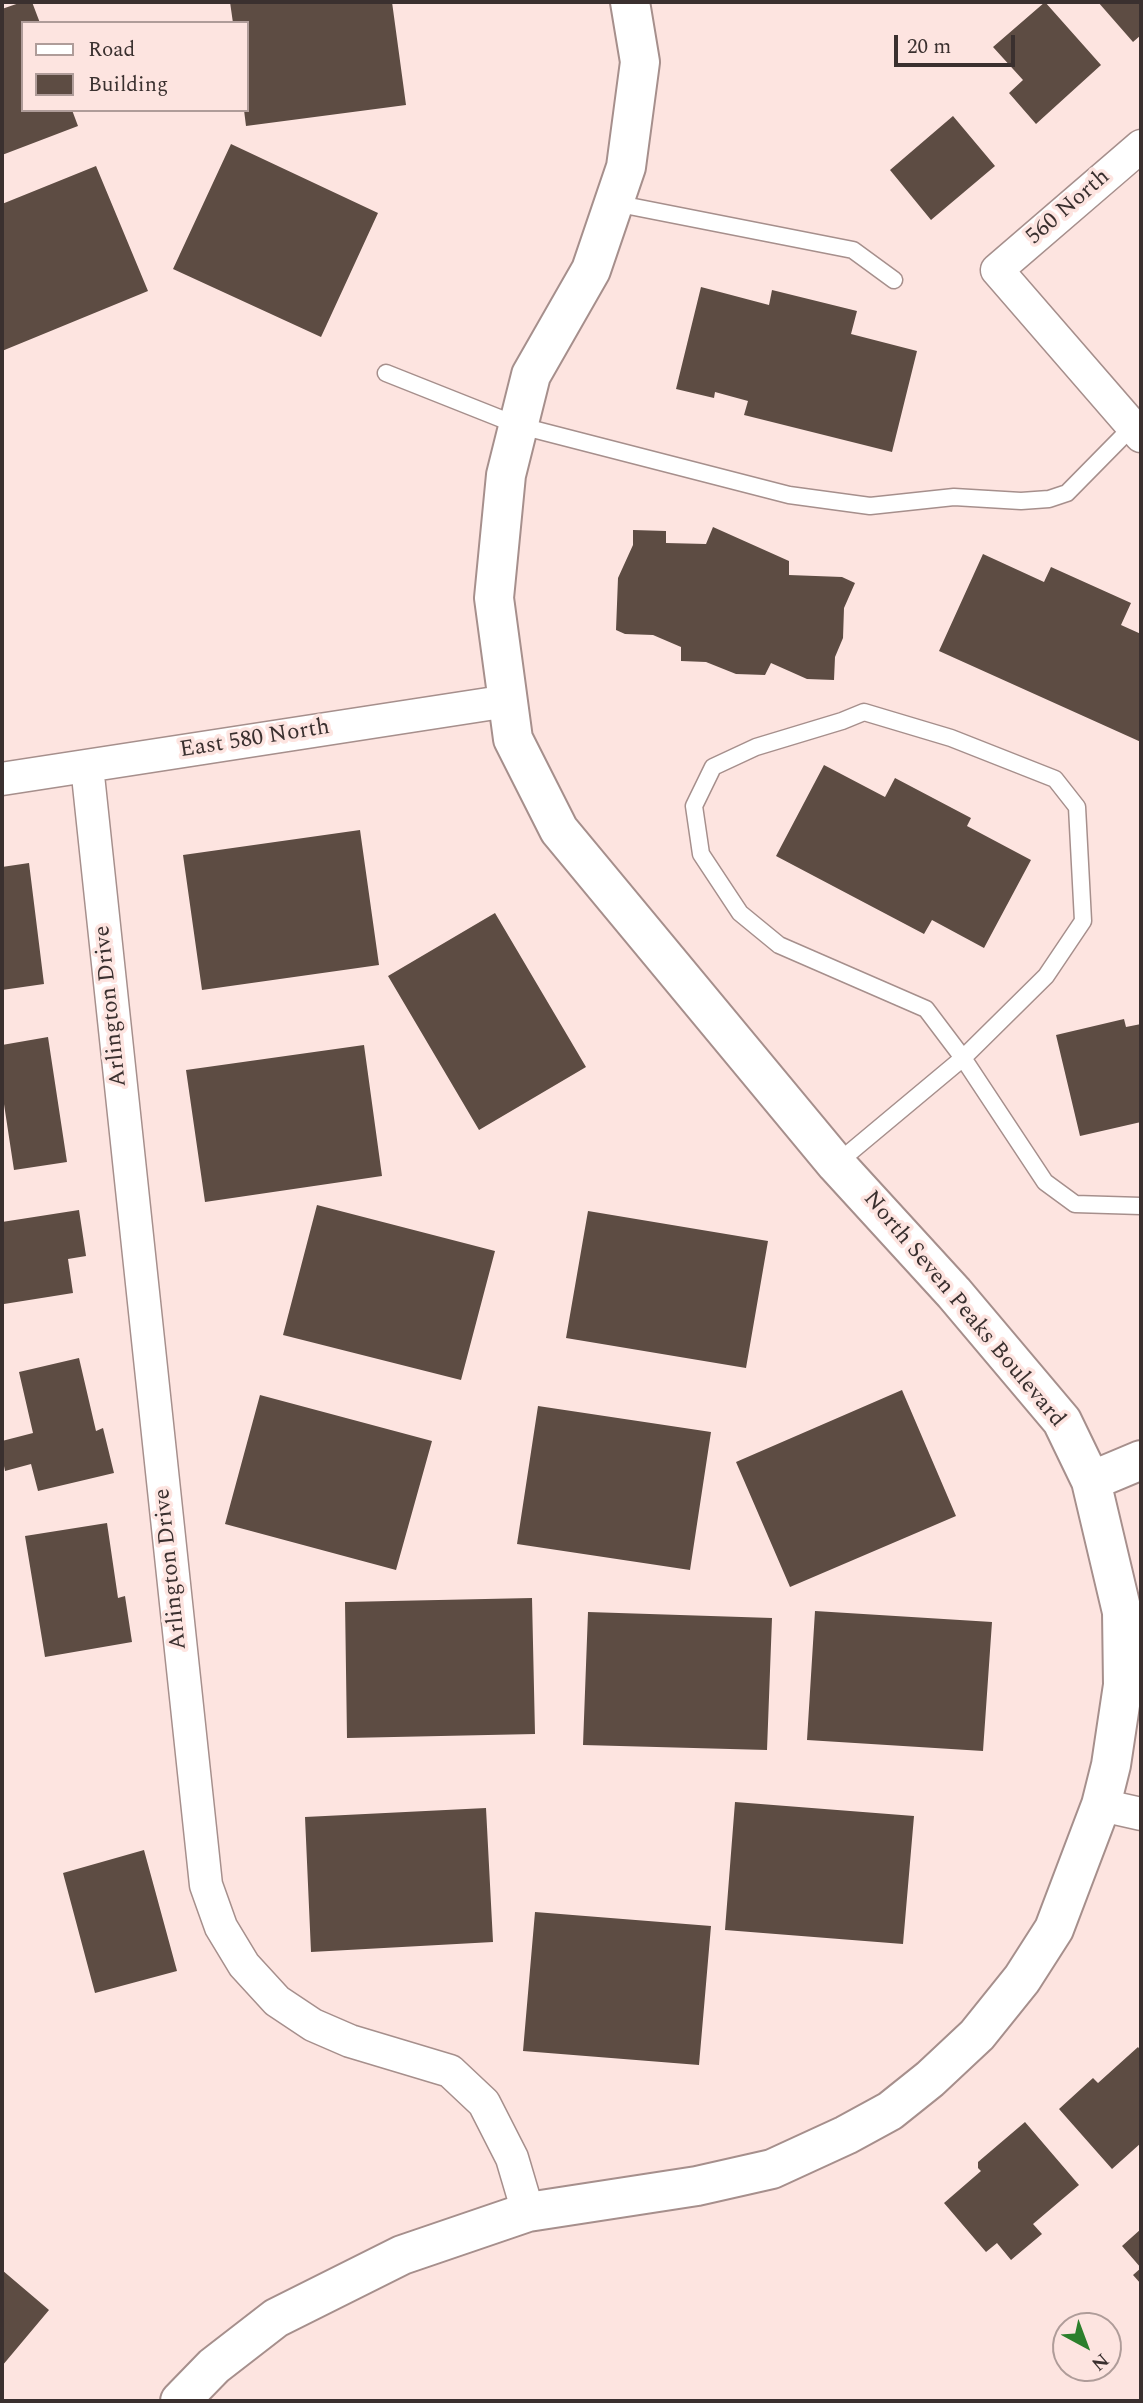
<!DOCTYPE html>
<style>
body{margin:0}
#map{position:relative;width:1143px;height:2403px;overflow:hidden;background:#fde4e0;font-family:Spectral,serif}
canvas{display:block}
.frame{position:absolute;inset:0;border:4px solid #3a302f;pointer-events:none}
.legend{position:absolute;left:21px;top:21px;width:228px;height:91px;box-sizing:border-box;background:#fde4e0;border:2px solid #af9c99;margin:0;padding:9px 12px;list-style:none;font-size:21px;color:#3a302f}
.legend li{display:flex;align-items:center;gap:14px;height:35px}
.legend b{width:35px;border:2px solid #af9c99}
.north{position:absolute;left:1052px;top:2312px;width:70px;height:70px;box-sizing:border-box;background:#fde4e0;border:2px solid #af9c99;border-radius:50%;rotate:139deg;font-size:19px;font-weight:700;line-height:28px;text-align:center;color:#3a302f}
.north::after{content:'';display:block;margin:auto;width:24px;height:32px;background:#2c7f2c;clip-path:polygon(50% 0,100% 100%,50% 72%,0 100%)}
.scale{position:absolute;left:894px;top:35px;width:121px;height:32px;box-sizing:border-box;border:4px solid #3a302f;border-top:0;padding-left:9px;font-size:21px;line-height:24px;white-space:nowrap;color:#3a302f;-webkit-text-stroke:5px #fde4e0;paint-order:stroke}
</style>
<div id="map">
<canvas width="1143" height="2403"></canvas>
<div class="frame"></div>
<ul class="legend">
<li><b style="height:9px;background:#fff"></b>Road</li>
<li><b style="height:19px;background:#5d4c43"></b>Building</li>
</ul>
<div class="north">N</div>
<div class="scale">20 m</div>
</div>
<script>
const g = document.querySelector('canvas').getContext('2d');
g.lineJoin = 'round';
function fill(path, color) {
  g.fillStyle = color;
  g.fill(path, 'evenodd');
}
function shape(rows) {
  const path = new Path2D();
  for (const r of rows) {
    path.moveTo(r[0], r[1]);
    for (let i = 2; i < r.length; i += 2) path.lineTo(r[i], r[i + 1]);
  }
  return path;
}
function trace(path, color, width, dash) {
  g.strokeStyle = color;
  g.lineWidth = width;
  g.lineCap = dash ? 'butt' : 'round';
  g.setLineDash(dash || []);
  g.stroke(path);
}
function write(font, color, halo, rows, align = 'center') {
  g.font = font + ' Spectral,serif';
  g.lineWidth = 7;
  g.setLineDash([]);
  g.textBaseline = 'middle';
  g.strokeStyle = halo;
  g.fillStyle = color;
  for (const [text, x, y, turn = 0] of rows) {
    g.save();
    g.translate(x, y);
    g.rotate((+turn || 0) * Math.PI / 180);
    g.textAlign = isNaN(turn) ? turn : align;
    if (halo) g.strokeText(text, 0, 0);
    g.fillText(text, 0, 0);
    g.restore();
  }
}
const building = shape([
 [22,2,32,2,40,23,23,23,23,110,72,110,78,126,2,155,2,9],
 [230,2,392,2,406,105,246,126,244,110,247,110,247,23,233,23],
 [1045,2,1101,65,1036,124,1009,93,1023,80,993,47],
 [1098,2,1141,2,1141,35,1133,42],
 [953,116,995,166,931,220,890,170],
 [231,144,378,213,321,337,173,269],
 [96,166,148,291,2,351,2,204],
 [701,287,769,305,772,290,857,311,851,334,917,351,892,452,744,415,748,401,715,392,714,398,676,389],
 [713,527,789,561,789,575,842,577,855,583,844,608,843,638,835,657,834,680,807,679,771,663,765,675,736,674,706,662,681,661,681,647,653,635,625,634,616,630,618,578,633,545,633,530,666,531,666,543,706,544],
 [983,554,1044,582,1051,567,1131,603,1121,625,1141,634,1141,742,939,651],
 [824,765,885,797,895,778,971,818,967,826,1031,860,984,948,932,920,924,934,776,856],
 [360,830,379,965,202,990,183,855],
 [29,863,44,984,2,990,2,867],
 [495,913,586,1067,479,1130,388,976],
 [1124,1019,1126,1027,1141,1024,1141,1122,1080,1136,1056,1035],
 [48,1037,67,1162,14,1170,2,1091,2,1045],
 [364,1045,382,1176,205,1202,186,1070],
 [317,1205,495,1251,461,1380,283,1335],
 [79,1210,86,1256,68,1259,73,1293,4,1304,2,1287,2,1222],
 [588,1211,768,1241,746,1368,566,1338],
 [79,1358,96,1431,103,1428,114,1473,38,1491,31,1464,5,1471,2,1456,2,1441,33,1433,19,1372],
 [902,1390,956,1516,790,1587,736,1462],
 [260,1395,432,1441,396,1570,225,1524],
 [538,1406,711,1432,690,1570,517,1544],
 [107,1523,118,1598,125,1596,132,1642,45,1657,25,1536],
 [532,1598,535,1734,347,1738,345,1602],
 [815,1611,992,1622,983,1751,807,1740],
 [588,1612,772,1618,767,1750,583,1745],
 [735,1802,914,1816,903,1944,725,1930],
 [486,1808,493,1942,311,1952,305,1817],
 [144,1850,177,1971,95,1993,63,1873],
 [535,1912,711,1926,699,2065,523,2051],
 [1138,2047,1141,2051,1141,2143,1112,2169,1059,2109,1093,2078,1098,2083],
 [1025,2122,1079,2185,1033,2224,1042,2234,1011,2260,997,2243,986,2252,944,2203,981,2171,978,2168,978,2162],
 [1141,2229,1141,2284,1133,2275,1141,2268,1122,2246],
 [2,2270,49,2310,2,2366]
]);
const service = shape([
 [614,203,853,250,894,280],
 [386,373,517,425,789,495,870,506,954,497,1021,501,1049,499,1067,493,1133,426],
 [836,1164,963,1058,1046,976,1083,921,1077,807,1055,779,951,738,864,712,842,721,756,747,713,767,694,806,701,854,740,913,779,945,926,1009,963,1058,1045,1182,1075,1204,1141,1206]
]);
const minor = shape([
 [1141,146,997,270,1141,436],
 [87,766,206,1885,221,1927,244,1965,277,2001,313,2025,350,2041,450,2071,484,2103,512,2158,528,2212],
 [2,779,508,701],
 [1101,1805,1141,1814]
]);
const tertiary = shape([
 [1091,1481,1141,1460],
 [180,2401,214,2366,276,2318,402,2255,528,2212,697,2186,772,2169,846,2135,890,2111,930,2079,977,2035,1022,1979,1054,1929,1101,1805,1111,1765,1123,1685,1122,1612,1091,1481,1062,1421,954,1293,836,1164,559,830,513,739,494,598,506,475,531,375,591,270,626,167,640,62,630,2]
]);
const streetNames = [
 ["560 North",1069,208,-41],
 ["East 580 North",255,740,-9],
 ["Arlington Drive",112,1006,-96],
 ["North Seven Peaks Boulevard",963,1310,50],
 ["Arlington Drive",172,1569,-96]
];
fill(building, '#5d4c43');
trace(service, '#a68f8c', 19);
trace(minor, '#a68f8c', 35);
trace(tertiary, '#a68f8c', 42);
trace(service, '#fff', 16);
trace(minor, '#fff', 32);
trace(tertiary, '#fff', 38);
write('23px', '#3a302f', '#fde4e0', streetNames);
</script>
